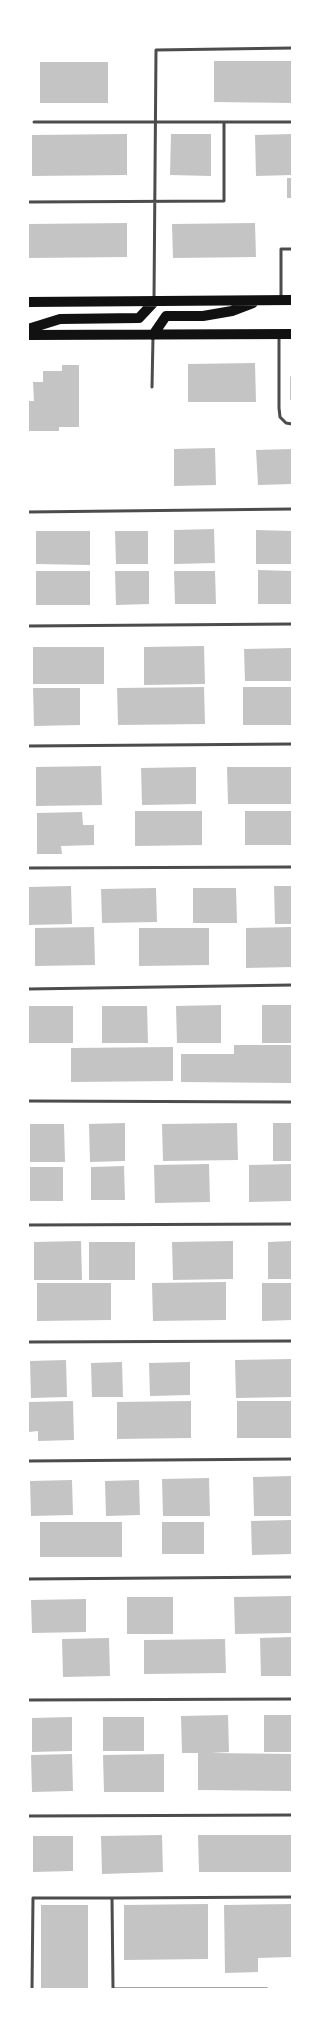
<!DOCTYPE html>
<style>
body{margin:0}
#map{position:relative;width:320px;height:2017px;overflow:hidden;background:#fff;font-family:Cabin,sans-serif}
canvas{display:block}
.frame{position:absolute;inset:0;border:29px solid #fff;pointer-events:none}
</style>
<div id="map">
<canvas width="320" height="2017"></canvas>
<div class="frame"></div>
</div>
<script>
const g = document.querySelector('canvas').getContext('2d');
g.lineJoin = 'round';
function fill(path, color) {
  g.fillStyle = color;
  g.fill(path, 'evenodd');
}
function shape(rows) {
  const path = new Path2D();
  for (const r of rows) {
    path.moveTo(r[0], r[1]);
    for (let i = 2; i < r.length; i += 2) path.lineTo(r[i], r[i + 1]);
  }
  return path;
}
function trace(path, color, width, dash) {
  g.strokeStyle = color;
  g.lineWidth = width;
  g.lineCap = dash ? 'butt' : 'round';
  g.setLineDash(dash || []);
  g.stroke(path);
}
const building = shape([
 [214,61,292,61,292,103,214,102],
 [40,62,108,62,108,103,40,103],
 [127,134,127,175,32,176,32,135],
 [171,134,211,134,211,176,170,175],
 [292,134,292,175,256,176,255,135],
 [287,178,292,178,292,198,287,198],
 [127,223,127,257,28,258,28,224],
 [255,223,256,257,173,258,172,224],
 [255,363,256,402,188,402,188,364],
 [62,365,79,365,79,427,59,427,59,431,28,431,28,401,34,401,33,382,43,382,43,371,62,371],
 [292,374,292,400,290,400,290,377],
 [215,448,216,485,174,486,174,449],
 [292,449,292,484,258,485,256,450],
 [214,529,215,563,174,564,174,530],
 [256,530,292,531,292,564,256,564],
 [36,531,90,531,90,565,36,564],
 [115,531,148,531,148,564,116,564],
 [258,570,292,571,292,604,258,604],
 [36,571,90,571,90,605,36,605],
 [115,571,149,571,149,604,116,605],
 [174,571,215,571,216,604,175,604],
 [204,646,205,684,144,685,144,647],
 [33,647,104,647,104,684,33,684],
 [292,648,292,681,245,681,244,649],
 [204,687,205,724,118,725,117,688],
 [243,687,292,687,292,725,243,725],
 [33,688,80,688,80,725,34,726],
 [101,766,102,805,36,806,36,767],
 [196,767,196,804,142,805,141,768],
 [227,767,292,767,292,804,228,804],
 [135,811,202,811,202,845,135,846],
 [245,811,292,811,292,845,245,845],
 [82,812,83,825,94,825,94,845,61,846,62,854,37,854,37,813],
 [71,886,72,924,28,925,28,887],
 [274,886,292,886,292,924,275,924],
 [156,888,157,922,102,923,101,889],
 [193,888,236,888,237,923,193,923],
 [94,927,95,965,35,966,35,928],
 [292,927,292,967,246,968,246,928],
 [139,928,209,928,209,965,139,966],
 [221,1005,221,1043,177,1043,176,1006],
 [262,1005,292,1005,292,1043,262,1043],
 [28,1006,73,1006,73,1043,28,1043],
 [102,1006,147,1006,148,1043,102,1043],
 [234,1045,292,1045,292,1083,181,1082,181,1054,234,1054],
 [173,1047,173,1081,71,1082,71,1048],
 [125,1123,125,1161,90,1162,89,1124],
 [237,1123,238,1160,163,1161,162,1124],
 [273,1123,292,1123,292,1161,273,1161],
 [30,1124,64,1124,65,1162,30,1162],
 [209,1164,210,1202,155,1203,154,1165],
 [292,1164,292,1201,249,1202,249,1165],
 [124,1166,125,1200,91,1200,91,1167],
 [30,1167,63,1167,63,1201,30,1201],
 [81,1241,82,1280,34,1280,34,1242],
 [233,1241,233,1279,173,1280,172,1242],
 [292,1241,292,1279,268,1279,268,1242],
 [89,1242,135,1242,135,1280,89,1280],
 [226,1282,226,1320,153,1321,152,1283],
 [37,1283,111,1283,111,1320,37,1321],
 [262,1283,292,1283,292,1320,262,1321],
 [292,1359,292,1397,236,1398,235,1360],
 [66,1360,67,1397,31,1398,30,1361],
 [122,1362,123,1397,92,1397,91,1363],
 [190,1362,190,1395,150,1396,149,1363],
 [73,1401,74,1440,38,1441,38,1431,29,1432,29,1402],
 [191,1401,191,1438,117,1439,117,1402],
 [237,1401,292,1401,292,1438,237,1438],
 [292,1476,292,1516,254,1516,253,1477],
 [209,1478,210,1516,163,1516,162,1479],
 [72,1480,73,1515,31,1516,30,1481],
 [139,1480,140,1515,106,1516,105,1481],
 [292,1520,292,1554,252,1555,251,1521],
 [40,1522,122,1522,122,1557,40,1557],
 [162,1522,204,1522,204,1554,162,1554],
 [292,1596,292,1633,235,1634,234,1597],
 [127,1597,173,1597,173,1634,127,1634],
 [86,1599,86,1632,32,1633,31,1600],
 [292,1637,292,1676,261,1676,260,1638],
 [109,1638,110,1676,63,1677,62,1639],
 [225,1639,226,1673,144,1674,144,1640],
 [228,1715,229,1752,211,1753,292,1754,292,1791,198,1790,198,1753,182,1753,181,1716],
 [264,1715,292,1715,292,1752,264,1752],
 [72,1717,72,1751,32,1752,32,1718],
 [103,1717,144,1717,144,1751,103,1751],
 [72,1754,73,1791,32,1792,31,1755],
 [164,1754,164,1792,104,1792,103,1755],
 [162,1835,163,1872,102,1874,101,1836],
 [198,1835,292,1835,292,1872,199,1872],
 [33,1836,73,1836,73,1871,33,1872],
 [208,1904,208,1959,124,1960,124,1905],
 [292,1904,292,1957,258,1958,258,1972,225,1973,224,1905],
 [41,1905,88,1905,88,1989,41,1989]
]);
const service = shape([
 [34,122,292,122],
 [28,202,224,201,224,122],
 [154,299,156,50,292,48],
 [281,299,281,249,292,249],
 [279,336,279,408,280,417,286,423,292,424],
 [152,387,153,337],
 [28,512,292,509],
 [28,626,292,624],
 [28,746,292,744],
 [28,868,292,867],
 [28,989,292,985],
 [28,1101,292,1102],
 [28,1225,292,1224],
 [28,1342,292,1341],
 [28,1461,292,1459],
 [28,1579,292,1577],
 [28,1700,292,1699],
 [28,1816,292,1815],
 [112,1898,292,1897],
 [32,1989,33,1898,112,1898,113,1988],
 [113,1989,267,1989]
]);
const primary = shape([
 [28,302,292,300],
 [28,329,60,319,139,318,154,302],
 [28,335,292,334],
 [153,335,166,316,203,316,232,311,253,303]
]);
fill(building, '#c4c4c4');
trace(service, '#4c4c4c', 3);
trace(primary, '#111', 10);
</script>
